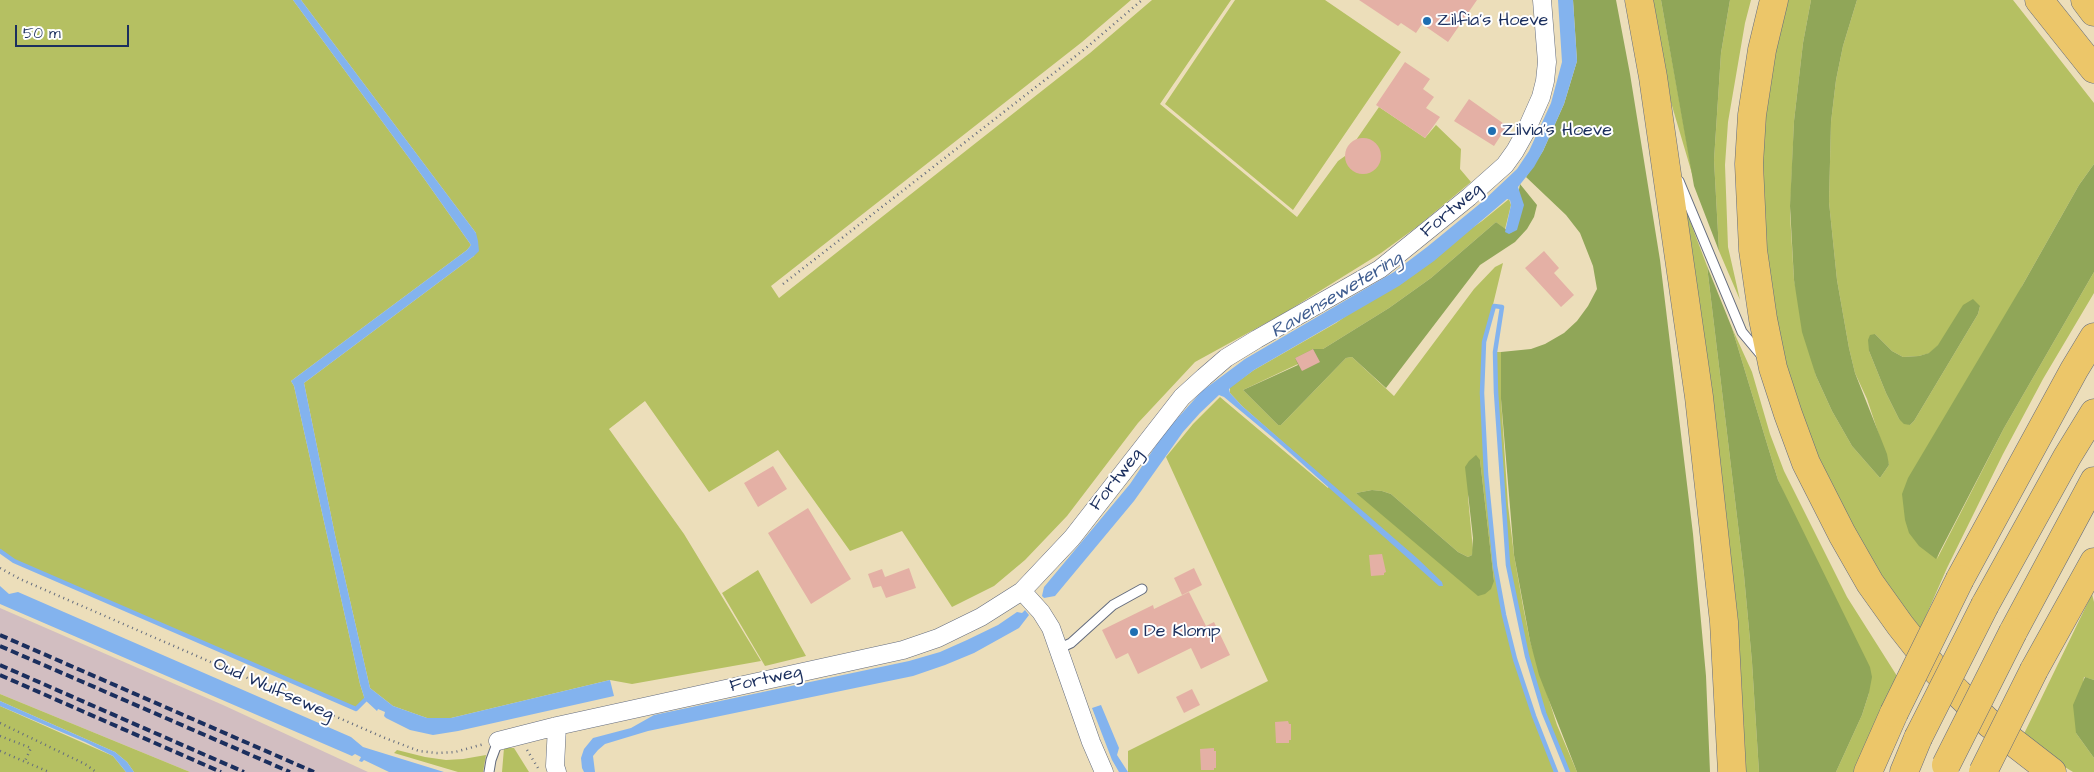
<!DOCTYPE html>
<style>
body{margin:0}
#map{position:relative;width:2094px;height:772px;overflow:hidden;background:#ecdeba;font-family:"Architects Daughter",sans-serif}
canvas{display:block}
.scale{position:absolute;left:15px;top:25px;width:114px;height:22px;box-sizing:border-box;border:2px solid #1b2f5e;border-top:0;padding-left:6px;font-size:15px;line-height:18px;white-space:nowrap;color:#1b2f5e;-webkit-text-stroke:4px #fff;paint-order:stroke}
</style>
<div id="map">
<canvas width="2094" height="772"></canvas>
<div class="scale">50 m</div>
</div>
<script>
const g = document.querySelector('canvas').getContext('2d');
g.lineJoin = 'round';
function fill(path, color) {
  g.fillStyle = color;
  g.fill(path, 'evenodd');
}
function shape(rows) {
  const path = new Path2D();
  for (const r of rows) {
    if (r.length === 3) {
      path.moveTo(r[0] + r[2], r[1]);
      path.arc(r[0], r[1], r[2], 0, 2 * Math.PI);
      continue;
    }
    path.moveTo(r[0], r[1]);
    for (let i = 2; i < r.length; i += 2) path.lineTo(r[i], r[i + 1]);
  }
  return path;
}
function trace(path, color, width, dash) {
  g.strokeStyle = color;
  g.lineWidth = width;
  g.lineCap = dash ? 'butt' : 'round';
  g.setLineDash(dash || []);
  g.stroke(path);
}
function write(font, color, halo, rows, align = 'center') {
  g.font = font + ' "Architects Daughter",sans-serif';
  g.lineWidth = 4;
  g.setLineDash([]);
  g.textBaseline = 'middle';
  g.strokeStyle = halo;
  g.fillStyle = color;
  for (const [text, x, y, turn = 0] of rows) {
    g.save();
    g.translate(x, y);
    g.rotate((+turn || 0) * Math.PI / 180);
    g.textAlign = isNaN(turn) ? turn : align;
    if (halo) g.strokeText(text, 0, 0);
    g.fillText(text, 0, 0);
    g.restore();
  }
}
const industrial = shape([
 [0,608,223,705,368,772,190,772,0,694]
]);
const green = shape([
 [0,0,293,0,423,177,471,245,467,250,291,381,294,386,360,684,365,700,356,709,14,561,0,551],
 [301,0,1131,0,1082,42,771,286,779,298,1090,53,1152,0,1231,0,1160,104,1297,217,1338,161,1345,156,1379,107,1425,138,1436,125,1461,149,1460,169,1471,182,1418,226,1381,253,1286,312,1195,362,1138,423,1067,516,1025,560,994,586,952,607,902,531,850,551,778,450,709,492,645,401,609,429,684,534,761,661,632,684,610,680,451,718,427,718,393,706,370,688,335,535,304,383,474,256,476,233],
 [1235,0,1325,0,1401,52,1293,210,1165,104],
 [1645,0,1661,0,1693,177,1652,38],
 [1730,0,1751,0,1745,23,1728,122,1725,165,1728,247,1740,300,1719,251,1714,160,1721,53],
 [1787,0,1811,0,1803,43,1794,121,1790,214,1794,280,1816,376,1832,411,1852,446,1880,478,1889,465,1867,399,1855,373,1849,348,1837,280,1829,202,1831,122,1836,80,1843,46,1857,0,2013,0,2094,103,2094,164,2079,185,2022,286,1937,559,2004,428,2094,272,2094,293,2043,379,2003,454,1947,568,1918,634,1900,609,1821,476,1782,356,1765,269,1759,146,1776,44],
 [1980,306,1978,314,1914,421,1910,425,1899,419,1886,393,1869,351,1875,334,1892,351,1903,357,1919,356,1930,353],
 [1676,184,1707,266,1744,575,1752,662,1759,772,1742,772],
 [1509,199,1511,205,1505,229,1496,222,1431,278,1389,308,1323,349,1313,349,1298,364,1243,390,1278,425,1281,425,1346,358,1352,357,1394,396,1474,289,1495,267,1503,263,1484,342,1483,356,1482,393,1489,504,1495,566,1504,615,1515,659,1534,716,1556,772,1128,772,1128,751,1268,681,1166,457,1193,424,1220,397,1328,488,1330,484,1242,406,1230,393,1230,387,1254,370,1336,323,1482,221],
 [1480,460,1494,581,1356,493,1372,490,1382,491,1391,494,1458,552,1468,557,1472,555,1473,550,1468,497],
 [1732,328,1752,372,1770,434,1784,471,1847,597,1897,676,1856,772,1836,772,1862,715,1869,693,1778,480],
 [1495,352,1501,352,1501,399,1508,505,1514,555,1523,606,1530,641,1557,725,1577,772,1568,772,1544,713,1527,656,1515,602,1508,565,1502,506,1496,392],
 [758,570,806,656,765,666,722,593],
 [2092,594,2094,602,2094,680,2084,677,2076,733,2094,758,2094,772,2073,772,2021,740],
 [0,694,190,772,134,772,127,762,115,752,0,701],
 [0,706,113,756,126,772,0,772],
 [504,748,514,748,529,772,502,772],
 [397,750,425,757,446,760,463,759,486,755,483,772,458,772,394,753]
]);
const forest = shape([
 [1573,0,1616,0,1630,74,1660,260,1693,534,1706,676,1710,772,1577,772,1539,675,1530,641,1514,555,1501,399,1501,352,1531,349,1545,344,1564,333,1577,321,1588,306,1597,289,1593,266,1580,233,1566,215,1526,177,1543,151,1564,104,1577,61],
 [1661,0,1730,0,1721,53,1714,160,1719,251,1694,186],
 [1811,0,1857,0,1843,46,1836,80,1831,122,1829,202,1837,280,1849,348,1855,373,1887,454,1889,465,1880,478,1852,446,1832,411,1816,376,1802,332,1794,280,1790,206,1794,121,1803,43],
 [2094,164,2094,272,2004,428,1936,559,1919,546,1909,533,1905,520,1902,494,1908,478,2022,286,2079,185],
 [1520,184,1537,205,1534,217,1527,229,1515,242,1480,265,1386,388,1352,357,1346,358,1281,425,1278,425,1243,390,1298,365,1295,358,1313,349,1323,349,1389,308,1431,278,1496,222,1511,233],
 [1707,266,1732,328,1778,480,1870,667,1872,677,1869,693,1862,715,1836,772,1759,772,1752,662,1744,575],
 [1973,299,1980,306,1978,314,1914,421,1910,425,1904,424,1899,419,1886,393,1869,351,1868,340,1870,335,1875,334,1892,351,1903,357,1919,356,1929,353,1938,345,1963,305],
 [1476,455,1480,460,1494,581,1491,589,1485,594,1478,596,1356,493,1372,490,1382,491,1391,494,1458,552,1468,557,1472,555,1473,538,1465,467,1469,461],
 [2085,677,2094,680,2094,758,2076,733,2073,705]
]);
const water = shape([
 [293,0,301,0,476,233,478,241,479,251,474,256,304,383,335,535,370,688,393,706,427,718,451,718,610,680,614,696,458,731,433,735,410,730,386,718,384,716,385,712,378,709,377,711,365,700,360,684,294,386,291,381,467,250,471,245,423,177],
 [1558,0,1573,0,1577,61,1564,104,1543,151,1534,167,1518,187,1524,205,1517,230,1509,234,1505,232,1511,205,1510,200,1507,199,1434,261,1399,286,1254,370,1229,389,1230,393,1242,406,1418,559,1442,582,1443,586,1439,586,1272,437,1224,397,1219,395,1200,413,1183,432,1134,501,1055,596,1044,598,1042,596,1044,587,1130,484,1165,432,1202,391,1245,359,1394,272,1427,247,1482,202,1517,169,1529,151,1551,103,1562,62],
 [0,586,9,594,18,592,351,737,363,747,444,772,389,772,364,760,362,762,359,761,361,757,355,754,352,756,0,604],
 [1025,610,1029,615,1019,628,974,653,945,665,913,676,648,731,605,744,598,750,593,756,595,772,584,772,582,768,581,758,584,749,593,738,631,728,654,715,909,661,940,652,967,640,998,625,1017,612,1022,613],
 [0,701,115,752,127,762,134,772,126,772,113,756,85,742,0,706],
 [1101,705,1119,748,1117,755,1128,772,1119,772,1112,760,1092,708]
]);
const stream = shape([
 [0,551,14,561,356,709,365,700],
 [1556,772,1534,716,1515,659,1504,615,1495,566,1486,474,1482,393,1484,342,1494,306,1502,307,1495,352,1496,392,1508,565,1527,656,1544,713,1568,772]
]);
const building = shape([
 [1359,0,1477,0,1448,42,1422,24,1416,33,1401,23,1398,26],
 [1405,62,1430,79,1423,89,1434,97,1426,108,1440,117,1425,138,1376,105],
 [1469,99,1507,126,1494,146,1454,121],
 [1363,156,18],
 [1544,251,1559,268,1554,273,1574,295,1561,307,1525,268],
 [1313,349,1320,362,1302,371,1295,358],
 [773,466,787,489,758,507,744,483],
 [808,508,851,579,811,604,768,533],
 [1382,554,1386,572,1384,573,1384,575,1371,576,1369,555],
 [909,568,916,588,886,598,881,586,873,588,868,574,882,569,885,577],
 [1194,568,1202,585,1182,595,1174,578],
 [1189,592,1206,626,1214,622,1230,655,1201,669,1191,648,1138,674,1128,653,1116,659,1102,630,1153,605,1154,609],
 [1192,689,1200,705,1184,713,1176,697],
 [1288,721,1289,724,1291,724,1291,740,1289,740,1289,743,1276,743,1275,722],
 [1214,748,1214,751,1216,751,1216,768,1214,768,1214,770,1201,770,1200,749]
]);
const path = shape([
 [783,284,1086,48,1142,0],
 [0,568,20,579,385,738,419,751,437,753,455,752,484,744],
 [0,723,85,764,96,772],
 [0,736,31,748,25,761],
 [527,750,538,768],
 [0,751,49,772]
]);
const lane = shape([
 [1679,181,1742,332,1762,356],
 [1058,649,1071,643,1113,605,1142,589],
 [489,772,491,760,498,741]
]);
const street = shape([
 [1022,591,1041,612,1051,628,1091,742,1104,772],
 [498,741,557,726,903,650,938,638,981,617,1022,591,1072,538,1182,397,1204,377,1226,358,1257,339,1380,269,1469,197,1505,165,1515,151,1525,133,1541,97,1545,81,1547,62,1542,0],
 [557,772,555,766,557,726]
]);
const highway = shape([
 [1639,0,1653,77,1699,397,1724,622,1732,772],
 [1774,0,1762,50,1752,115,1749,164,1753,250,1763,319,1773,368,1788,414,1806,463,1842,534,1870,583,1900,625,1933,667,1958,693,1990,724,2052,772],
 [2039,0,2094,69],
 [2085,0,2094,12],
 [1960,579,2074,370,2094,337],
 [1985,605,2067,457,2094,413],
 [2013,632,2094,481],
 [2034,670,2094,562],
 [1868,772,1894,713],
 [1904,772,1918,738]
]);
const rail = shape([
 [0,635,314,772],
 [0,646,290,772],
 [0,665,244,772],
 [0,675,221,772]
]);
const highwayBridge = shape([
 [1894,713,1960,579],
 [1918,738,1985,605],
 [1946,765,2013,632],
 [1983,772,2034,670]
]);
const markers = [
 [1427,21,5,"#1f6fb2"],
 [1492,131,5,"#1f6fb2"],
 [1134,632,5,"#1f6fb2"]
];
const poiNames = [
 ["Zilfia's Hoeve",1437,21],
 ["Zilvia's Hoeve",1502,131],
 ["De Klomp",1144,632]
];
const streetNames = [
 ["Fortweg",1452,211,-40],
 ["Fortweg",1117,480,-52],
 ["Fortweg",766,680,-12],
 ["Oud Wulfseweg",273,690,24]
];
const waterNames = [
 ["Ravensewetering",1337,296,-31]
];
fill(industrial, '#d2bec1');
fill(green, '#b5c062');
fill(forest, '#90a658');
fill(water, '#83b3ee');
trace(stream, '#83b3ee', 4.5);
fill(building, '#e4b0a5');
trace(lane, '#646c7e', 11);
trace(street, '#646c7e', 19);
trace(highway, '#646c7e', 29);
trace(path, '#646c7e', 2.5, [1, 4]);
trace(lane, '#fff', 9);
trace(street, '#fff', 18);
trace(highway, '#ecc669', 28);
trace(rail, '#1b2f5e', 4, [8, 4]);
trace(highwayBridge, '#646c7e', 29, []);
trace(highwayBridge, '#ecc669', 28);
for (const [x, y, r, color] of markers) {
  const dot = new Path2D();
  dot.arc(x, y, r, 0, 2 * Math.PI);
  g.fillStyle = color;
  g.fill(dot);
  trace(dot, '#fff', 2);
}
write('18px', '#1b2f5e', '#fff', poiNames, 'left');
write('18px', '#1b2f5e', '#fff', streetNames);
write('italic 19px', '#3f5d90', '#fff', waterNames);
</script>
